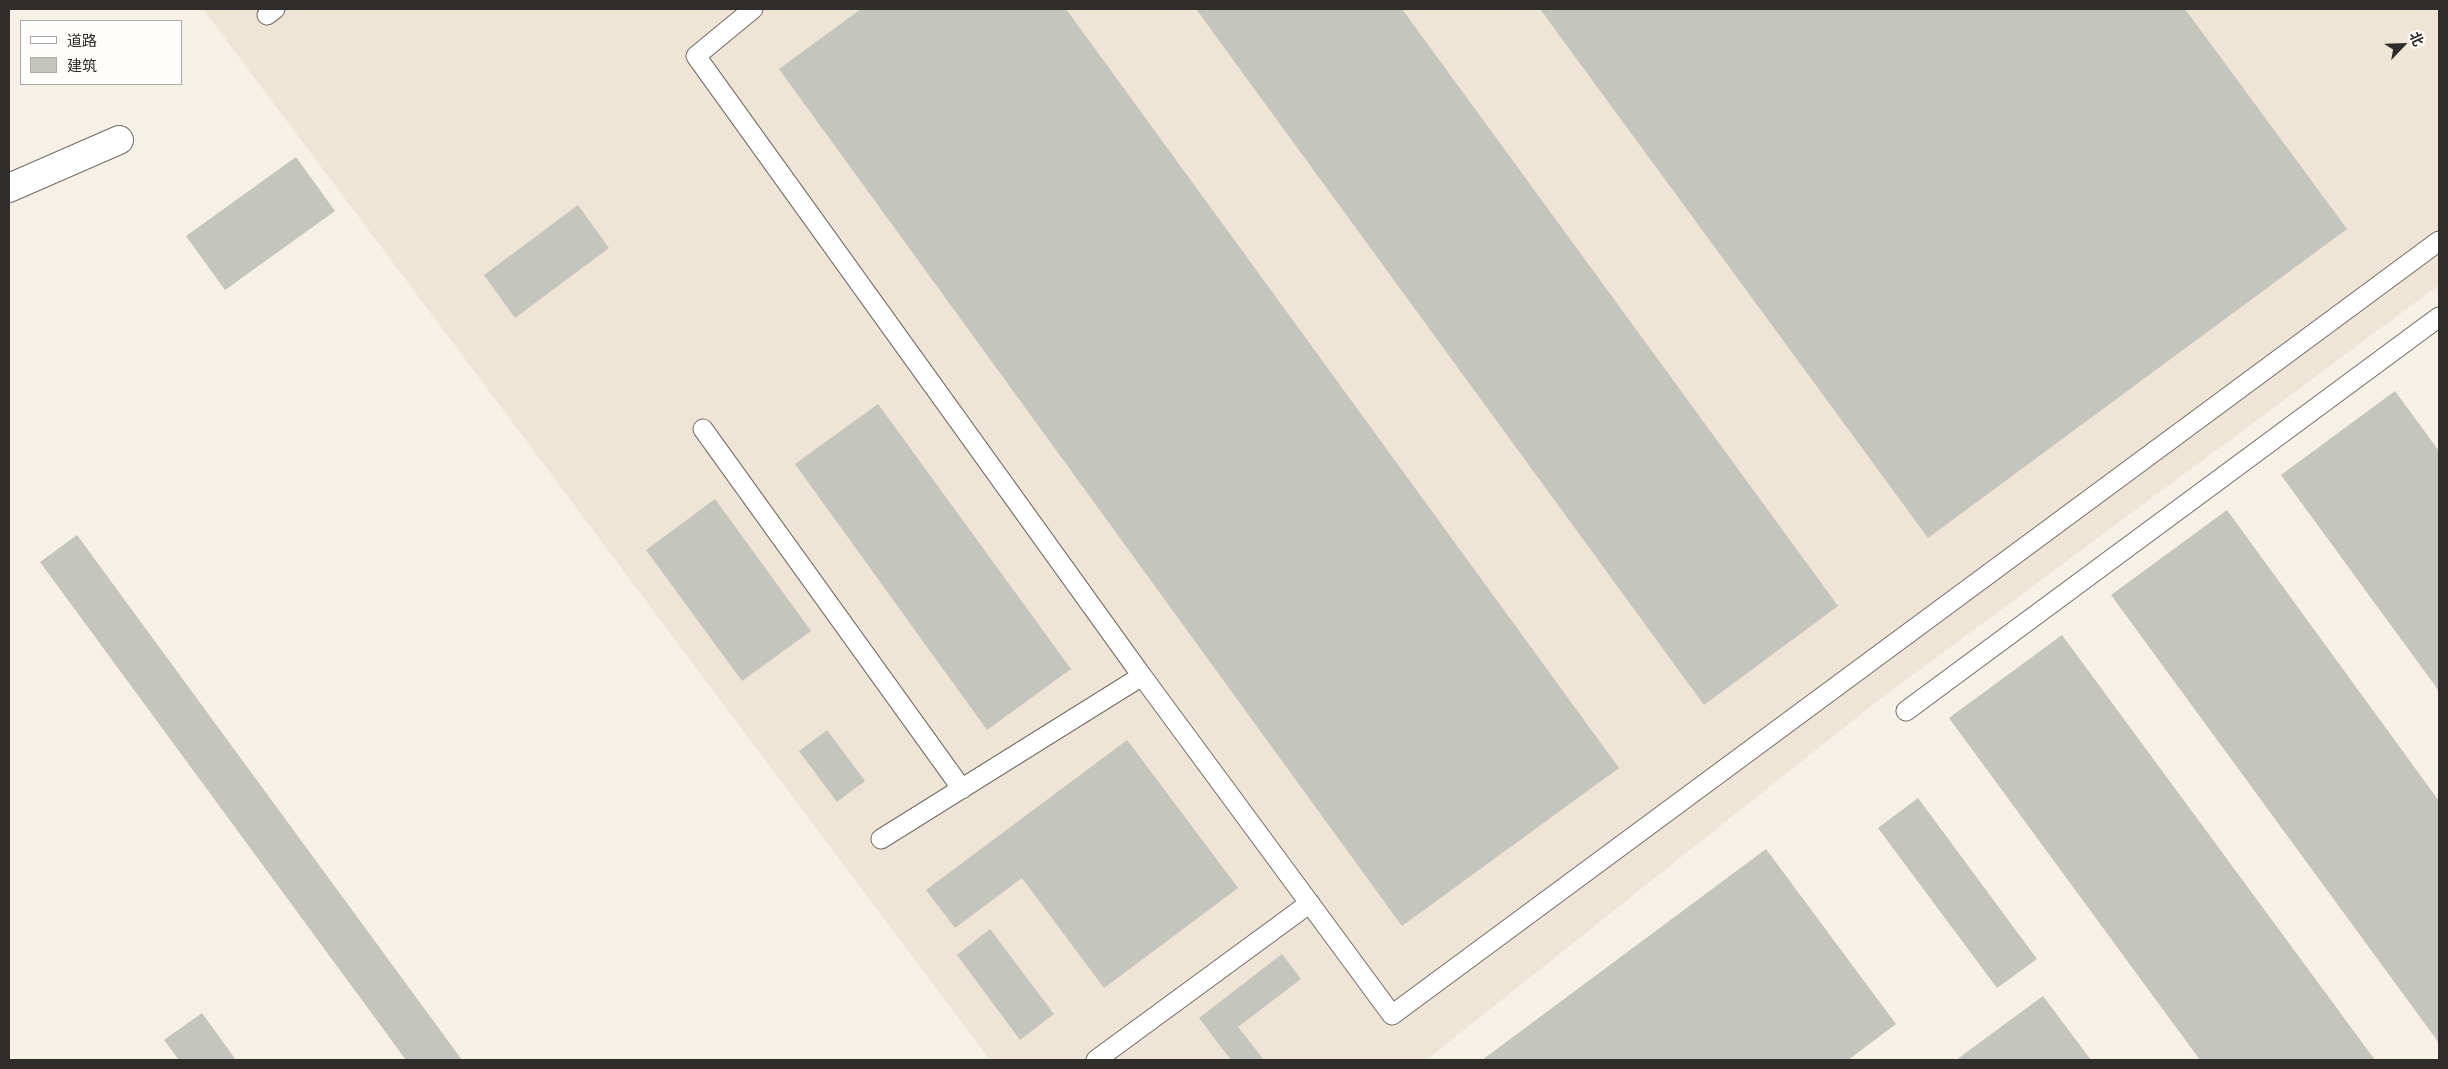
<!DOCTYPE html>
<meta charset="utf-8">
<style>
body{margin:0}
#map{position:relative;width:2448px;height:1069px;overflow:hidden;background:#f6f0e7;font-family:"PT Sans","Noto Sans SC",sans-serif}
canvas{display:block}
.frame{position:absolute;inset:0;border:10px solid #2f2d2a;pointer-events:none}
.legend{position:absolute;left:20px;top:20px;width:162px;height:65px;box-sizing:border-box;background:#fffefc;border:1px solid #acaaa8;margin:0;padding:6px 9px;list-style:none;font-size:15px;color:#2f2d2a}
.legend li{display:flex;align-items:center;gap:10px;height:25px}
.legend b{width:25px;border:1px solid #acaaa8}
.north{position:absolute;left:2378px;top:20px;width:50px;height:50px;-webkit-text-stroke:4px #fffefc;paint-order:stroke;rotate:66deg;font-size:14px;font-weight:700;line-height:20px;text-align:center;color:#2f2d2a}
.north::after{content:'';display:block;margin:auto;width:18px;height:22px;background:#2f2d2a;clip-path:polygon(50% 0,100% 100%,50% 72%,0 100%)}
</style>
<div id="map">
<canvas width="2448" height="1069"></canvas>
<div class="frame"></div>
<ul class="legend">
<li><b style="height:6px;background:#fff"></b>道路</li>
<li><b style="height:14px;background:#c4c5bc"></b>建筑</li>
</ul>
<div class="north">北</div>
</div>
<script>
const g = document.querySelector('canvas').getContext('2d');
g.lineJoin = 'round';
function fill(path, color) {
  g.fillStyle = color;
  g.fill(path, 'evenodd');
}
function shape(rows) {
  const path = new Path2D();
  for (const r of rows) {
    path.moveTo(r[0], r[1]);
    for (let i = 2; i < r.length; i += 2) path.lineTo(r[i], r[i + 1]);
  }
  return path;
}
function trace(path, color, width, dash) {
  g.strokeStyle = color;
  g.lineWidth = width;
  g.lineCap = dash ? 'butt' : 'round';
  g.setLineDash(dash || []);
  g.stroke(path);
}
const built = shape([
 [203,9,2439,9,2439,285,1871,706,1426,1060,990,1060]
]);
const building = shape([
 [861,9,1066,9,1619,768,1402,926,779,69],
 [1196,9,1402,9,1838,606,1704,705],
 [1540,9,2185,9,2347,229,1928,538],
 [296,157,335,211,225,290,186,236],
 [578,205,609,248,515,318,484,275],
 [2395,391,2439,451,2439,691,2281,475],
 [878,404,1071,669,987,730,795,464],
 [715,499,811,631,742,681,646,550],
 [2227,510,2439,801,2439,1043,2111,595],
 [77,535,462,1060,406,1060,40,562],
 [2062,635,2375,1060,2200,1060,1949,718],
 [827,730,865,781,837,802,799,751],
 [1127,740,1238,888,1104,988,1022,878,955,928,926,890],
 [1918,798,2037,959,1997,988,1878,828],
 [1766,849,1896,1024,1848,1060,1482,1060],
 [990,929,1054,1014,1020,1040,957,955],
 [1282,954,1301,979,1238,1027,1264,1060,1231,1060,1199,1018],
 [2043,996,2091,1060,1956,1060],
 [202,1013,236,1060,179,1060,164,1040]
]);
const service = shape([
 [753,9,696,56,1142,676],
 [267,15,275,9],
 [703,429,962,789],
 [1906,711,2439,317],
 [881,839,1142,676,1392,1015,2439,241],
 [1096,1060,1310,903]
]);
const minor = shape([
 [9,188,119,140]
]);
fill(built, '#efe5d6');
fill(building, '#c4c5bc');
trace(service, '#706b64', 21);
trace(minor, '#706b64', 30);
trace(service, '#fff', 19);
trace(minor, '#fff', 28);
</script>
